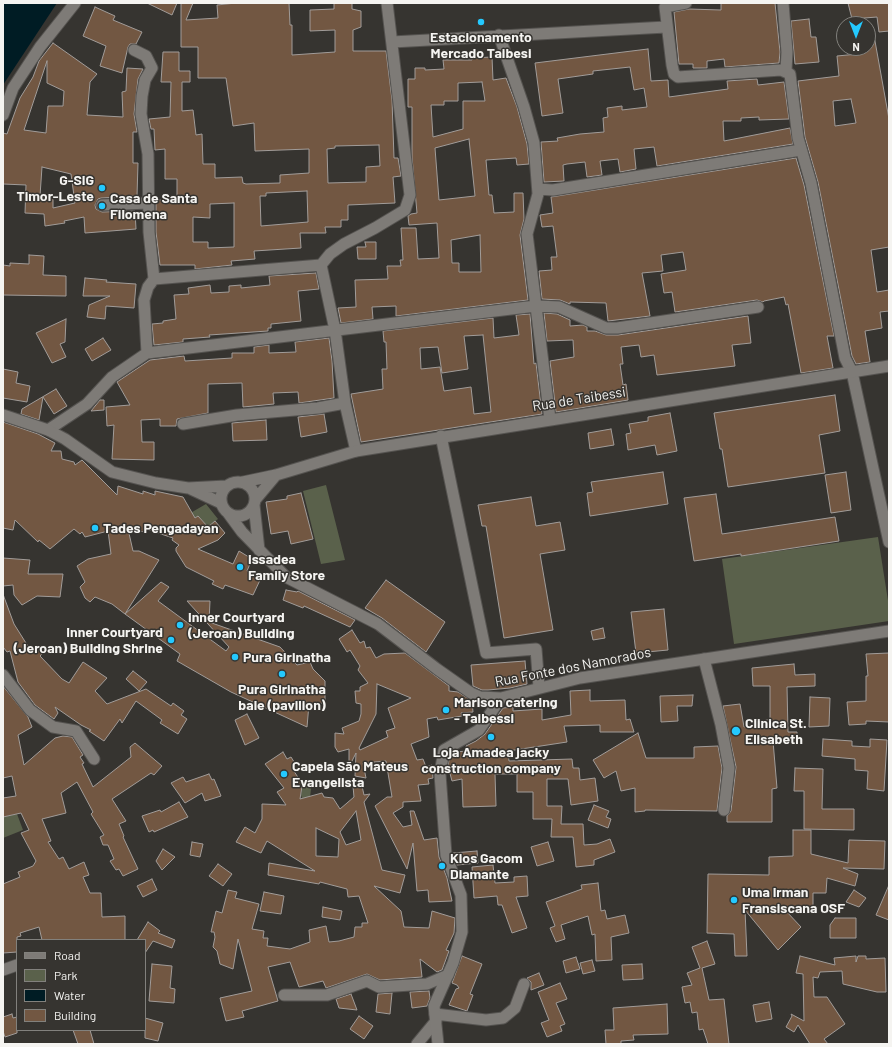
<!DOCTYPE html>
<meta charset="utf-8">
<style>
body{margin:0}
#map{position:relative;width:892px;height:1047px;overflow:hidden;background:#363430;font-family:Barlow,sans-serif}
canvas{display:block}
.frame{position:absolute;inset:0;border:4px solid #f5f4f1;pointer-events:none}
.legend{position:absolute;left:16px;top:939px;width:130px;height:92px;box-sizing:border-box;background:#363430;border:1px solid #82817d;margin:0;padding:5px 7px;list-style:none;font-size:12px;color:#f5f4f1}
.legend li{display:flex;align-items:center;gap:8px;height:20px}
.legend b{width:20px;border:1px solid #82817d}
.north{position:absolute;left:836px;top:16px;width:40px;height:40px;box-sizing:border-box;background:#363430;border:1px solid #82817d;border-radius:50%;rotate:180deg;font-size:11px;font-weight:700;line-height:16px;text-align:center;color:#f5f4f1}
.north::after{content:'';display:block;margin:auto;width:14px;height:18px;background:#24c9fe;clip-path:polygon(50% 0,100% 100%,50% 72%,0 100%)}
</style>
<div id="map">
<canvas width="892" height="1047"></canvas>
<div class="frame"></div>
<ul class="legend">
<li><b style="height:5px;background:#7e7b77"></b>Road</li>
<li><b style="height:11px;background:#5a614b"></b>Park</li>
<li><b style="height:11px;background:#001c24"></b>Water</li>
<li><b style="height:11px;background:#725742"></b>Building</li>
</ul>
<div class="north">N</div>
</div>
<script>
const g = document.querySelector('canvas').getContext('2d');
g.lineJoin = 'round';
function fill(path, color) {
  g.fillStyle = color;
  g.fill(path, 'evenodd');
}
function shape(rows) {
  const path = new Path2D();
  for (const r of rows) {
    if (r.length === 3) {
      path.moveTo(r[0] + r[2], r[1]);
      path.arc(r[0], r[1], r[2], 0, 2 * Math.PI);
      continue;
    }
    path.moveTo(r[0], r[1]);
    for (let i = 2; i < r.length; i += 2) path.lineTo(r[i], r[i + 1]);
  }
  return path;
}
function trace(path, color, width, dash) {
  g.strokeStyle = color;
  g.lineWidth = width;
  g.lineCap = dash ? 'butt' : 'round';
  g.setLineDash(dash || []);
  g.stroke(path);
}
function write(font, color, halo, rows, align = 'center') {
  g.font = font + ' Barlow,sans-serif';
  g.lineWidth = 3;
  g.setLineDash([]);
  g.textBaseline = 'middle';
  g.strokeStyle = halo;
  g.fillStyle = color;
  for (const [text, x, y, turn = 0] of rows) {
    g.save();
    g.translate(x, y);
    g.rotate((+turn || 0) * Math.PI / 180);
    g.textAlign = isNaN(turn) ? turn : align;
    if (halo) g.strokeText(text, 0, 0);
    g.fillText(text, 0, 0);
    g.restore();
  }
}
const green = shape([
 [326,485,345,560,321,564,303,491],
 [206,504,218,519,208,527,198,516,186,525,187,515],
 [878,537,889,607,889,621,734,644,722,559],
 [303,780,312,780,310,798,302,798,301,795],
 [17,814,23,830,3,838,3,817]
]);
const water = shape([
 [3,3,57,3,3,85]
]);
const building = shape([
 [147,3,177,3,172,15,147,3],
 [181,3,193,3,186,20,218,18,217,5,236,3,289,3,290,25,292,25,292,55,335,52,335,30,310,31,310,10,334,9,334,3,352,3,352,9,361,11,361,27,353,30,353,51,386,51,392,100,394,158,398,158,401,176,393,177,395,203,348,205,348,220,341,220,341,227,325,227,326,233,300,233,301,248,254,251,255,259,231,261,232,265,195,269,195,265,160,265,156,232,156,200,177,200,177,179,165,179,165,149,155,150,154,129,151,129,149,119,170,117,171,82,161,82,163,52,179,52,179,71,190,71,190,82,182,82,182,111,193,110,196,135,202,134,203,164,215,164,215,178,242,177,243,183,246,184,280,183,280,175,309,173,309,149,255,151,254,123,233,126,226,78,198,78,198,47,181,47,181,3],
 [379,145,380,166,366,167,366,182,328,183,327,149,335,148,335,146,379,145],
 [307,191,308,222,261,226,260,196,266,196,266,193,307,191],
 [234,203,234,247,208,248,208,242,193,242,193,217,210,218,210,204,234,203],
 [721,3,775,3,780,52,779,63,725,67,724,59,707,61,707,68,693,68,693,64,679,64,674,12,689,9,721,10,721,3],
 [848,3,889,3,889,31,879,32,877,17,852,19,848,3],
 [95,7,115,16,113,20,142,32,136,44,130,44,128,47,122,73,100,66,106,46,83,36,95,7],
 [809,19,811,37,816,37,819,62,795,64,791,21,809,19],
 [868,30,873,30,889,119,889,247,871,250,877,292,889,290,889,311,880,312,882,328,865,331,870,362,856,364,852,356,818,182,805,137,798,81,839,76,837,56,858,54,857,48,868,48,868,30],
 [851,99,856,123,835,126,833,101,851,99],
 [53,43,97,74,90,82,87,115,123,117,122,92,126,91,127,68,143,69,138,79,134,114,137,132,133,132,133,163,138,163,137,196,101,198,98,199,95,205,96,209,102,212,135,211,136,229,85,233,84,217,64,221,65,223,45,226,44,214,25,213,26,185,3,184,3,133,7,134,20,98,33,77,39,61,53,43],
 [47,61,47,83,64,91,63,106,48,106,46,133,24,130,47,61],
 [42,167,71,174,75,203,53,208,53,197,40,196,42,167],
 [648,49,651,81,668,80,669,97,728,89,727,81,757,79,758,85,784,82,789,119,759,120,759,117,741,118,741,121,723,121,724,141,790,128,793,144,657,166,654,147,634,149,636,169,620,172,618,159,600,161,602,175,587,177,585,162,567,164,563,165,564,181,544,182,541,142,558,141,557,138,580,134,604,132,603,118,608,117,607,108,622,106,622,110,647,107,644,88,634,90,630,67,593,71,593,74,558,79,563,113,542,116,535,63,648,49],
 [492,57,493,80,506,78,517,107,527,144,529,164,517,165,516,158,486,160,489,195,492,195,494,213,514,212,514,193,523,193,524,219,520,235,528,300,396,316,396,306,372,307,373,319,341,323,338,308,356,307,355,280,388,279,387,266,401,266,400,260,403,260,401,228,416,228,418,259,439,258,437,223,409,225,408,216,411,214,417,213,412,157,412,107,408,107,408,79,415,79,415,68,425,68,425,70,444,69,443,60,472,60,472,58,492,57],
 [482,82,485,101,463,101,463,129,433,137,431,105,444,105,444,101,458,101,458,83,482,82],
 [469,139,475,196,439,200,435,148,469,139],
 [480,235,481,272,459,272,459,263,452,263,451,240,480,235],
 [796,158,804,185,834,336,827,336,833,368,801,373,788,304,786,305,784,297,764,301,763,302,757,300,675,312,672,292,664,293,661,274,686,270,683,252,661,255,663,271,642,273,650,316,608,321,606,303,570,302,570,304,560,300,542,299,539,271,552,270,551,257,557,257,553,226,542,227,540,215,553,213,551,197,796,158],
 [365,242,376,242,376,259,358,259,357,247,366,247,365,242],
 [29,255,44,256,43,275,66,276,66,296,3,295,3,265,10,266,10,263,29,264,29,255],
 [316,273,319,289,298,291,301,321,271,324,271,328,268,328,268,331,209,335,210,337,183,339,183,342,154,345,152,324,163,323,163,321,176,319,174,295,189,294,188,288,210,285,211,293,229,292,229,286,241,285,241,288,270,285,269,276,316,273],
 [85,278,107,280,106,282,136,284,134,308,106,306,105,319,87,317,89,305,110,296,83,296,85,278],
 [544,313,557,314,570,320,570,326,583,325,587,327,587,331,595,331,606,335,618,335,748,316,751,343,732,345,735,366,657,375,654,355,641,357,639,345,621,347,623,364,620,364,623,385,626,384,628,400,556,412,550,361,574,357,573,340,547,341,544,313],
 [530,314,534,364,536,363,542,414,361,442,351,394,383,389,382,369,387,369,386,342,384,342,383,331,493,318,494,338,519,335,516,315,530,314],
 [483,335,491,412,474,414,471,387,444,391,440,367,421,369,420,348,438,347,442,373,468,369,464,336,483,335],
 [66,319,65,342,60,344,66,357,52,363,36,333,66,319],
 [103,338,111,350,92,361,85,349,103,338],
 [329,338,332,361,334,398,299,403,298,392,273,393,274,404,243,407,242,383,208,384,208,413,177,419,176,426,160,426,160,419,141,420,142,442,154,442,154,460,112,459,114,425,107,426,106,407,130,405,117,382,150,360,184,356,185,361,232,358,232,353,254,353,254,347,269,345,269,353,296,352,295,342,329,338],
 [3,369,18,372,16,383,30,386,27,402,3,398,3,369],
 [56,389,67,406,54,414,43,397,39,420,21,414,22,409,56,389],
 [835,395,840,431,819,435,825,473,728,487,722,449,720,449,714,413,835,395],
 [100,400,104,400,104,410,91,411,100,400],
 [670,413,677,451,657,455,655,445,628,450,626,434,631,433,629,424,648,421,648,417,670,413],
 [324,414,327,432,301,437,298,417,324,414],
 [266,420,267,440,233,441,232,423,266,420],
 [3,422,38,434,55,443,51,451,61,451,62,459,74,462,75,465,82,460,117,495,118,486,143,494,143,491,155,495,155,491,183,497,195,518,198,516,208,527,215,521,225,533,218,540,198,549,233,564,239,551,252,559,247,571,261,578,253,595,225,585,223,589,212,584,214,581,186,567,176,551,176,548,179,545,172,540,173,538,146,529,145,532,128,529,133,551,139,551,159,560,125,614,161,582,169,587,158,601,226,651,229,647,187,601,210,601,209,622,280,647,297,665,310,662,313,669,325,681,325,703,309,704,307,727,231,692,177,661,180,654,125,614,112,604,95,597,90,602,85,598,80,587,85,582,77,566,88,559,111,554,108,531,85,537,82,532,80,534,74,529,50,549,39,540,38,542,15,520,13,530,3,528,3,422],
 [611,429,614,445,590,449,588,433,611,429],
 [663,472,668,504,590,516,587,493,593,492,591,482,663,472],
 [846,472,851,510,831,513,825,475,846,472],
 [301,493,313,539,291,544,288,531,271,534,266,502,287,499,287,496,301,493],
 [716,494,722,534,835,517,839,541,741,556,741,554,694,561,684,498,716,494],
 [531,497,536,526,560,522,565,550,540,554,553,630,504,638,486,526,482,526,478,505,531,497],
 [3,558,30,560,28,574,63,574,60,597,37,596,22,605,14,595,13,585,3,586,3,558],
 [386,580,445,622,426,652,382,618,365,608,386,580],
 [286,590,297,592,298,591,355,620,350,627,304,606,303,608,283,600,286,590],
 [4,597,14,624,31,651,34,647,42,654,40,656,62,679,69,683,83,662,107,678,95,691,107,704,146,689,171,706,173,703,184,711,181,715,187,719,178,734,160,723,162,720,136,701,122,723,120,719,104,741,89,731,91,730,81,725,55,707,58,713,54,719,35,705,18,682,10,651,7,652,3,647,3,598,4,597],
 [664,609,668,650,636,653,631,612,664,609],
 [603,628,605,638,593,640,591,631,603,628],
 [352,630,360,643,364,641,366,648,370,647,376,658,384,654,405,653,449,686,449,691,458,692,472,701,473,712,461,713,462,716,438,720,437,717,427,719,429,737,411,744,417,760,423,759,426,767,432,765,433,778,428,779,429,784,418,785,421,801,403,802,403,807,393,813,403,827,412,825,410,811,414,811,424,840,437,838,439,857,447,878,452,901,429,902,428,890,417,891,413,843,407,869,375,806,387,797,392,797,386,761,363,763,366,778,355,776,356,753,349,767,349,749,338,752,335,747,335,733,344,734,342,728,359,721,361,714,361,704,356,703,355,691,360,691,360,687,368,683,358,670,360,666,350,650,347,652,339,639,352,630],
 [377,684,411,698,388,708,395,728,386,731,388,737,360,750,359,748,376,714,377,684],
 [889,653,889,722,866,721,866,724,849,725,847,702,866,701,866,676,868,676,866,654,889,653],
 [525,661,527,684,510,688,488,690,482,690,473,686,471,665,525,661],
 [794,664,795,675,815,674,815,686,787,687,788,732,797,732,797,741,773,741,777,788,772,789,772,822,727,822,727,816,731,811,736,767,723,706,740,704,744,727,770,719,770,686,753,686,752,668,794,664],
 [133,671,147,682,139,691,126,679,133,671],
 [3,686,28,717,32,727,18,735,24,765,55,738,63,736,72,737,83,755,80,757,84,763,82,764,93,787,131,757,130,747,135,743,162,766,154,775,151,773,112,799,126,821,119,824,124,836,123,837,138,869,123,876,119,869,116,870,110,861,114,859,108,845,103,845,100,837,104,835,91,814,93,812,77,782,61,793,66,813,42,819,51,841,48,842,59,859,63,857,69,869,84,862,89,875,83,877,90,893,101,893,102,917,125,916,125,940,42,940,39,927,20,933,21,936,17,937,17,952,3,953,3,884,20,877,18,872,33,866,36,861,21,833,29,830,21,813,3,817,3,798,16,796,12,776,3,778,3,686],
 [590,690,590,701,625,700,626,720,630,719,634,732,600,732,600,725,564,726,567,742,508,751,509,761,572,759,573,768,579,768,580,780,595,778,598,801,571,805,568,779,547,779,547,806,562,806,561,824,583,824,584,845,597,844,610,839,615,852,594,860,594,865,576,867,573,837,551,837,552,819,533,819,533,792,517,792,517,774,495,774,496,806,463,807,462,779,452,781,448,766,450,754,455,752,467,751,466,746,476,741,485,734,503,708,513,707,513,711,542,709,542,720,571,715,570,691,590,690],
 [693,695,692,706,677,706,678,721,661,722,660,696,693,695],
 [810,697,830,698,829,726,809,727,810,697],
 [247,714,259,738,245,745,235,720,247,714],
 [638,733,646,758,694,758,694,747,718,746,722,768,717,811,645,810,645,811,635,812,635,788,621,791,616,771,604,778,593,760,638,733],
 [823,739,852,741,852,746,870,747,870,739,887,740,884,791,867,789,868,771,855,770,855,759,822,756,823,739],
 [283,752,287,759,291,757,296,765,292,768,299,779,303,780,300,799,322,793,324,797,333,798,340,809,354,797,353,786,362,786,364,795,370,794,364,802,382,870,405,875,400,893,374,886,401,911,404,927,429,928,432,911,455,918,454,933,446,950,449,951,442,970,437,972,420,959,422,977,380,980,367,974,326,988,323,981,299,987,290,962,268,967,278,1001,242,1011,244,1017,226,1021,220,998,252,991,238,939,233,969,220,964,217,951,213,947,215,937,214,932,211,932,216,911,222,913,228,890,237,892,235,898,259,904,252,929,264,931,263,938,268,938,267,946,290,949,310,942,309,930,326,926,329,942,339,941,354,937,355,927,362,927,362,923,368,923,359,896,348,897,347,889,320,882,319,884,268,875,269,863,315,871,267,841,261,853,236,842,245,827,255,833,262,819,262,804,286,805,277,792,284,788,265,764,283,752],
 [356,811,361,840,346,845,340,832,356,811],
 [316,828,339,839,338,857,316,856,316,828],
 [795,768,823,769,822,809,854,809,854,830,804,829,804,791,794,791,795,768],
 [209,774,212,780,214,779,221,796,205,801,202,793,185,803,171,783,183,777,186,782,209,774],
 [179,802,188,817,154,832,153,830,149,832,142,816,160,810,161,812,179,802],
 [594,805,609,811,606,817,611,819,608,828,588,820,594,805],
 [793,830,811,830,811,854,848,863,849,840,885,841,884,869,843,868,858,874,855,886,827,878,826,893,813,893,813,911,786,911,801,927,778,950,745,910,747,956,735,956,734,934,707,933,708,874,769,875,769,857,793,856,793,830],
 [192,842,203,844,200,857,190,855,192,842],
 [548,842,554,861,537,866,531,847,548,842],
 [163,849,175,857,162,870,156,861,163,849],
 [477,851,478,863,457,865,453,853,477,851],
 [218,864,232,874,223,886,209,876,218,864],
 [493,865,495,883,514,882,514,877,527,876,528,896,516,897,527,928,512,933,502,905,498,905,497,896,474,898,472,867,493,865],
 [152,879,157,890,143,897,137,886,152,879],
 [598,883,601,911,605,910,607,919,625,915,629,933,611,937,612,960,596,961,595,934,592,935,588,916,561,925,565,939,556,942,550,928,555,926,546,902,582,889,581,885,598,883],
 [889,885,889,920,876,915,889,885],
 [854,890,866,898,859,907,846,902,854,890],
 [264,892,284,896,281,914,260,911,264,892],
 [323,907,342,911,340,920,322,917,323,907],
 [835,918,856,918,856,938,830,938,830,925,835,918],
 [148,922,160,931,158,933,175,940,172,948,153,941,145,953,145,940,137,940,148,922],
 [707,941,715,964,702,968,709,1000,724,999,729,1044,708,1044,703,1029,699,1030,697,1012,692,1013,690,1002,685,1003,682,987,692,985,687,973,700,968,692,947,707,941],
 [462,956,482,964,470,994,473,995,467,1011,449,1005,456,989,459,988,457,985,452,983,462,956],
 [800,956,835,965,834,958,856,956,856,962,858,956,866,956,866,959,885,958,886,992,877,992,843,984,842,971,820,972,818,978,813,977,814,997,827,997,845,1024,824,1039,828,1044,810,1044,798,1025,794,1032,786,1027,792,1016,791,1014,804,1021,803,974,796,973,800,956],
 [576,957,580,969,566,973,563,961,576,957],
 [592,960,595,971,583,974,580,963,592,960],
 [152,964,172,966,170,988,175,989,174,1003,149,1001,152,964],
 [642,964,643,979,623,980,622,965,642,964],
 [539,973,544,985,531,990,531,982,527,978,539,973],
 [560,983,567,999,556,1003,565,1024,560,1026,562,1031,547,1037,541,1023,549,1020,538,992,560,983],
 [429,991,430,998,427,1006,412,1008,410,992,429,991],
 [392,993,390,1014,376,1012,378,994,392,993],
 [351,994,357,1010,339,1008,336,999,351,994],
 [769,1002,772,1019,756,1022,753,1005,769,1002],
 [667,1004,668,1034,633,1035,634,1040,621,1041,621,1044,606,1044,605,1030,614,1030,613,1008,667,1004],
 [12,1014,13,1018,17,1017,17,1033,5,1037,3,1031,3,1017,12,1014],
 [359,1016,373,1026,364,1039,350,1029,359,1016],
 [145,1018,163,1023,158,1041,145,1038,145,1018],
 [73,1030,90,1030,94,1044,78,1044,73,1030]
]);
const minor = shape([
 [686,3,665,7,672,65,674,74,678,77,781,70,790,74,798,138,811,183,845,358,852,372,889,542],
 [783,3,787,52,786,71],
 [499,35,524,107,534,143,538,194,527,234,550,419],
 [392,42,666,27],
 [134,50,146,56,152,68,145,80,142,96,141,114,148,154,149,232,154,279],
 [3,115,13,88,40,47,75,3],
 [538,189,553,190,801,150],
 [102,205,148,203],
 [321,265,154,279,148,287,144,300,147,353,536,306,559,307,606,328,617,328,758,307],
 [183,424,237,415,318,408,345,403],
 [48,430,87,404,112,377,147,353],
 [441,436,486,653,536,649,539,687],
 [356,451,345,403,335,330,321,265,330,254,344,244,375,228,405,210,410,195,387,3],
 [704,659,721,725,729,768,724,810],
 [3,675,30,710,53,727,76,731,94,759],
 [3,970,17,965],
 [284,995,327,995,367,981,379,987,427,984,448,975],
 [435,1014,486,1020,503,1018,515,1008,524,984],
 [417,1044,436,1021]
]);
const tertiary = shape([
 [3,415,48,430,65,439,112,472,156,483,188,488,226,486],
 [243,482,276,475,356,451,889,366],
 [238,499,17],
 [191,489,221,503],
 [255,500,276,475],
 [254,505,259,550],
 [228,513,242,532,286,577,378,624,437,669,471,693,480,697,501,698,580,678,889,631],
 [438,1044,434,1006,453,963,462,932,461,895,446,855,440,774,444,750,479,730,501,698]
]);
const markers = [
 [481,22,4,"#24c9fe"],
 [102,188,4,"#24c9fe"],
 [102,206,4,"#24c9fe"],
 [95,528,4,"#24c9fe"],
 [240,567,4,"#24c9fe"],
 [180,625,4,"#24c9fe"],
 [171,640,4,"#24c9fe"],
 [235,657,4,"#24c9fe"],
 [282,674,4,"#24c9fe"],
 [446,710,4,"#24c9fe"],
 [736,731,5,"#24c9fe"],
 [491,737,4,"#24c9fe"],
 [284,774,4,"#24c9fe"],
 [442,866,4,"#24c9fe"],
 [734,900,4,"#24c9fe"]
];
const poiNames = [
 ["Estacionamento",481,37,"center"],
 ["Mercado Taibesi",481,53,"center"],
 ["G-SIG",94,180,"right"],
 ["Timor-Leste",94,196,"right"],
 ["Casa de Santa",110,198],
 ["Filomena",110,214],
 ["Tades Pengadayan",103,528],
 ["Issadea",248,559],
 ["Family Store",248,575],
 ["Inner Courtyard",188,617],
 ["(Jeroan) Building",188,633],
 ["Inner Courtyard",163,632,"right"],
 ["(Jeroan) Building Shrine",163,648,"right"],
 ["Pura Girinatha",243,657],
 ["Pura Girinatha",282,689,"center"],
 ["bale (pavilion)",282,705,"center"],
 ["Marison catering",454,702],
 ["- Taibessi",454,718],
 ["Clinica St.",745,723],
 ["Elisabeth",745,739],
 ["Loja Amadea jacky",491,752,"center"],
 ["construction company",491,768,"center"],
 ["Capela São Mateus",292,766],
 ["Evangelista",292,782],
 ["Kios Gacom",450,858],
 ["Diamante",450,874],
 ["Uma Irman",742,892],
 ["Fransiscana OSF",742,908]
];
const streetNames = [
 ["Rua de Taibessi",579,399,-9],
 ["Rua Fonte dos Namorados",573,667,-11]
];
fill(green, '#5a614b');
fill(water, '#001c24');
fill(building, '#725742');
trace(building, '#a19c99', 1);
trace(minor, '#555350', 13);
trace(tertiary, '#555350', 13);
trace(minor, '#7e7b77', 11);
trace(tertiary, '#7e7b77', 11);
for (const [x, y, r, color] of markers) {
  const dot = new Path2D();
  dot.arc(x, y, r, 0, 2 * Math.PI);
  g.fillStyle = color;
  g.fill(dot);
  trace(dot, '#363430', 1.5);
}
write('bold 14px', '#f5f4f1', '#363430', poiNames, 'left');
write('14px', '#f5f4f1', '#363430', streetNames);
</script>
